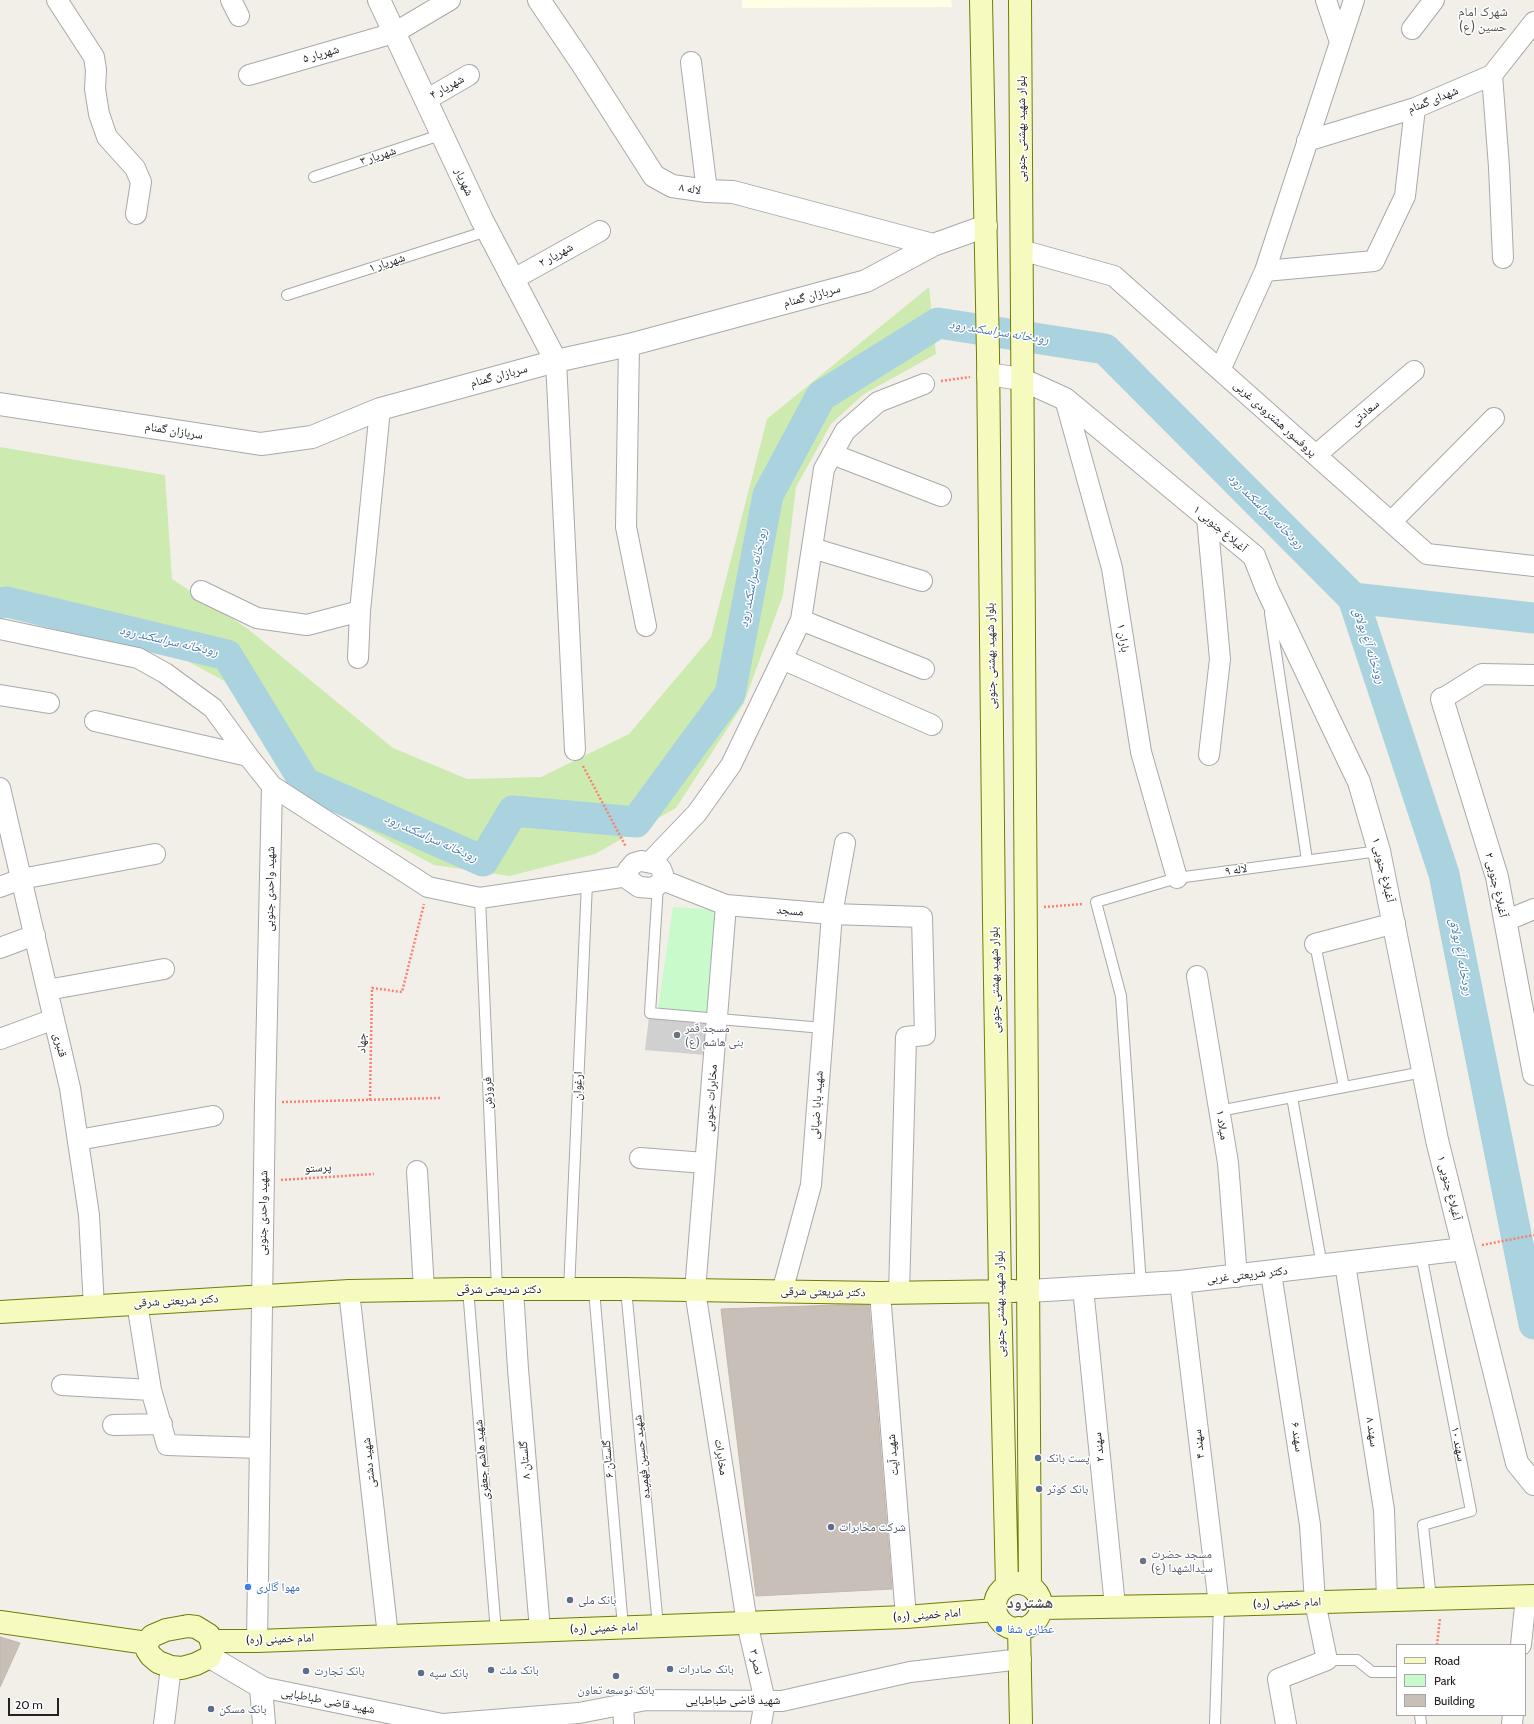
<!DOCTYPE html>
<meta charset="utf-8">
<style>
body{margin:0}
#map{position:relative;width:1534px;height:1724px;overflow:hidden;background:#f2efe9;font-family:Cabin,sans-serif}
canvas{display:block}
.legend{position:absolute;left:1396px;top:1644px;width:130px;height:72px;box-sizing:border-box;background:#fff;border:1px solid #a7a7a7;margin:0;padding:5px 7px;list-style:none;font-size:12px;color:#222}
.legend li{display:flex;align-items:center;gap:8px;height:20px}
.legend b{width:20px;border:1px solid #a7a7a7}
.scale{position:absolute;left:8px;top:1698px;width:51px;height:18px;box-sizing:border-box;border:2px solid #222;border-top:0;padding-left:5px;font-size:12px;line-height:14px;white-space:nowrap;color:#222;-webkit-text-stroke:3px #fff;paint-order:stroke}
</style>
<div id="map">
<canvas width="1534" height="1724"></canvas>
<ul class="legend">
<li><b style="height:5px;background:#f7fabf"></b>Road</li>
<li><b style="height:11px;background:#c8facc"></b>Park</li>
<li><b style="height:11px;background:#c7bfb8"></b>Building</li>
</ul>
<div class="scale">20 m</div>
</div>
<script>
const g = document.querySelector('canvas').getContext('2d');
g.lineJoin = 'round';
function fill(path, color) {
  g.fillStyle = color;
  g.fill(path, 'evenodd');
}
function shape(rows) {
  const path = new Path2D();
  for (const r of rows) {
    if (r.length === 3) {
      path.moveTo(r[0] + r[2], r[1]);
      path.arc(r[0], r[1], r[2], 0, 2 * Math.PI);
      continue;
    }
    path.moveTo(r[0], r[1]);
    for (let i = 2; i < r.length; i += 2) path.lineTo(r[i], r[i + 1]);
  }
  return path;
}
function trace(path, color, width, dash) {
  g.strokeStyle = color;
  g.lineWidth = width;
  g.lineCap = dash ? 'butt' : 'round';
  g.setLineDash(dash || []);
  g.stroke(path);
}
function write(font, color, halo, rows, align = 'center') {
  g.font = font + ' Cabin,"Noto Naskh Arabic",sans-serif';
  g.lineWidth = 3;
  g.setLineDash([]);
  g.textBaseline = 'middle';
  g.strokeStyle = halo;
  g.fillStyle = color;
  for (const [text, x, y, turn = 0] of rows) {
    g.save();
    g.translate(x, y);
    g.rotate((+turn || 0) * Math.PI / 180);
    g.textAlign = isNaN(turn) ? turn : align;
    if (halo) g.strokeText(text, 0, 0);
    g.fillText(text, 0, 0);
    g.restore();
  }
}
const education = shape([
 [742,0,951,0,952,7,742,8]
]);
const religious = shape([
 [649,1017,708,1021,706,1055,645,1050]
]);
const grass = shape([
 [929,287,936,354,864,394,831,424,796,487,783,595,744,703,676,808,595,854,510,876,434,865,304,795,226,682,167,650,3,609,0,610,0,447,165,475,172,579,248,629,393,748,467,779,541,777,629,734,711,637,767,419]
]);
const park = shape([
 [673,907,720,910,710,1015,658,1009]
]);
const river = shape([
 [1353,598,1444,874,1534,1324],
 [0,603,7,602,227,655,305,783,483,861,513,811,636,822,730,694,768,495,821,396,938,323,1105,349,1353,598,1534,618]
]);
const building = shape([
 [837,1305,869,1305,892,1589,756,1596,721,1309,837,1305],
 [0,1637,20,1643,0,1687,0,1637]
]);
const path = shape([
 [941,381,970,377],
 [583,766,626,847],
 [1044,907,1083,904],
 [370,1100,372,988,402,992,424,904],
 [282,1102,440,1098],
 [281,1180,374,1174],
 [1482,1245,1534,1235],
 [1437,1645,1440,1618]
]);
const service = shape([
 [314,177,443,134],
 [287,295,487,231],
 [1270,613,1307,860],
 [658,885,650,1013,823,1028],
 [480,898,497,1289],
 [1315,944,1344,1087],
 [1292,1097,1322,1266],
 [1219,1111,1423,1072],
 [1421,1254,1471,1511,1423,1525,1431,1599],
 [1141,1285,1121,996,1096,902,1177,878,1379,851],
 [468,1289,496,1632],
 [626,1289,658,1626],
 [569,1290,587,883],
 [594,1290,623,1627],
 [1327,1660,1357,1660,1372,1672,1397,1672],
 [1420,1715,1421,1724],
 [1215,1724,1219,1605]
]);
const minor = shape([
 [57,0,94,57,96,70,95,89,99,114,107,137,135,168,141,182,136,214],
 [231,0,239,16],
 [1326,0,1340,42],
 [1412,29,1434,0],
 [691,62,707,191],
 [249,75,394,33,450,0],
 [1492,75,1499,167,1503,258],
 [426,100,469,75],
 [1307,141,1415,108,1492,75,1534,22],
 [1021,250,1114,276,1427,554,1534,566],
 [1265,271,1374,261,1405,196,1415,108],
 [512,280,600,231],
 [629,345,626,527,646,626],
 [556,361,575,750],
 [1220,370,1265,271,1354,0],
 [1065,399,1112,568,1141,752,1177,878],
 [832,454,941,496],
 [1316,455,1414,371],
 [1207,517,1220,659,1209,755],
 [1391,522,1494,418],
 [812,548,922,581],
 [201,591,257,618,307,625,360,611],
 [801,620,924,669],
 [0,629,138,658,165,673,213,708,248,756],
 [358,658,360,611,380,409],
 [782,659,932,725],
 [0,695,49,703],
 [1442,699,1482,674,1534,675],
 [95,721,248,756,272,786,428,887,480,898,628,876],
 [0,788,70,1088,89,1215,94,1307],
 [641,861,657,864,661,869,663,874,662,880,658,885,652,888,639,887,629,880,628,870,634,863,641,861],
 [650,862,697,813,731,765,801,620,824,469,845,431,878,402,924,384],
 [662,880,726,905,832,914,922,917,925,1035,906,1037,899,1293],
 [0,887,21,879,155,854],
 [726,905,695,1291,747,1623,765,1701,761,1724],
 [1505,921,1534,909],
 [1315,944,1395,923],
 [0,948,35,935],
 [1197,976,1228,1163,1237,1277],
 [47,990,164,969],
 [0,1039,54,1019],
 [78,1140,213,1116],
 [640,1158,705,1163],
 [417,1171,424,1290],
 [1345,1264,1384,1510,1387,1600],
 [1271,1273,1310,1525,1315,1602,1327,1660,1278,1679,1286,1724],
 [1180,1282,1219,1605],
 [1083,1288,1115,1606],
 [513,1289,518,1369,540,1630],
 [349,1291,388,1636],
 [782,1292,811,1185,832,914,845,843],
 [880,1293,906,1617],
 [137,1303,151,1390,167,1445,260,1448],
 [62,1385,151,1390],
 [113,1425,162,1424],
 [257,1641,265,1103,272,786],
 [1521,1645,1526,1596],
 [261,1687,442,1724],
 [623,1704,624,1724],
 [164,1724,171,1667],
 [443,1724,579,1713,646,1700,782,1701,910,1672,1021,1659],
 [1512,1724,1513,1715]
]);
const tertiary = shape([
 [379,0,482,220,556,361],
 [539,0,583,65,654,176,672,186,707,191,733,192,933,245],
 [988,374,1021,379,1065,399,1254,556,1267,589,1359,782,1379,851,1437,1140,1517,1463,1534,1484],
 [0,404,261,444,312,437,380,409,556,361,629,345,866,281,933,245,986,226],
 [1442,699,1497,877,1534,1074],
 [1029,1291,1180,1282,1464,1249],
 [210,1657,261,1687,264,1724]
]);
const secondary = shape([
 [981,0,988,354,994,920,1000,1291,1007,1586],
 [1020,0,1030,1586],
 [0,1312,349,1291,468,1289,626,1289,880,1293,1014,1291],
 [1018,1606,23],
 [1041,1608,1219,1605,1534,1596],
 [0,1622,147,1643],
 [188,1626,196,1627,209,1635,213,1648,210,1657,196,1664,182,1668,171,1667,158,1662,151,1656,147,1650,147,1643,152,1636,166,1630,188,1626],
 [1019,1628,1021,1724],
 [212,1641,257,1641,906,1617,995,1610]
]);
const markers = [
 [677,1035,4,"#6b7280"],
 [1038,1458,4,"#5c6f8a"],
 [1039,1489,4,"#5c6f8a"],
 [831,1527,4,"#5c6f8a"],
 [1143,1561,4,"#6b7280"],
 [248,1587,4,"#3f7fe0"],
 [570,1600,4,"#5c6f8a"],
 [999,1629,4,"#3f7fe0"],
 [670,1669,4,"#5c6f8a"],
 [491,1670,4,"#5c6f8a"],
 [306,1671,4,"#5c6f8a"],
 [421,1673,4,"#5c6f8a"],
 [616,1676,4,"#5c6f8a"],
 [211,1709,4,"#5c6f8a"]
];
const streetNames = [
 ["شهریار ۵",321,54,-16],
 ["شهریار ۴",447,87,-29],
 ["شهدای گمنام",1433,100,-22],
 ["بلوار شهید بهشتی جنوبی",1021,129,-90],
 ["شهریار ۳",378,156,-18],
 ["شهریار",464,182,65],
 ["لاله ۸",690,189,9],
 ["شهریار ۲",556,255,-29],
 ["شهریار ۱",387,263,-18],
 ["سربازان گمنام",812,296,-15],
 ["سربازان گمنام",499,376,-15],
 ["سعادتی",1365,413,-40],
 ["پروفسور هشترودی غربی",1275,419,42],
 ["سربازان گمنام",174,431,9],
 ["آغبلاغ جنوبی ۱",1220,529,40],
 ["باران ۱",1123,638,81],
 ["بلوار شهید بهشتی جنوبی",991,656,-91],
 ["لاله ۹",1236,870,-8],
 ["آغبلاغ جنوبی ۱",1383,870,77],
 ["آغبلاغ جنوبی ۲",1496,885,77],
 ["شهید واحدی جنوبی",270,889,-89],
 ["مسجد",790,911,5],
 ["بلوار شهید بهشتی جنوبی",995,980,-91],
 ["جهاد",362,1043,-89],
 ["قنبری",60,1045,77],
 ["ارغوان",578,1086,-88],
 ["فروزش",488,1093,-92],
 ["مخابرات جنوبی",711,1098,-86],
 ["شهيد بابا ضيائی",817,1105,-86],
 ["میلاد ۱",1222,1125,81],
 ["پرستو",318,1168,-3],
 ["آغبلاغ جنوبی ۱",1449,1188,76],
 ["شهید واحدی جنوبی",263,1213,-89],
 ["دکتر شریعتی غربی",1247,1275,-6],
 ["دکتر شریعتی شرقی",499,1289],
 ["دکتر شریعتی شرقی",823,1292,1],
 ["دکتر شریعتی شرقی",176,1301,-3],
 ["بلوار شهید بهشتی جنوبی",1000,1304,-91],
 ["سهند ۸",1372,1432,81],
 ["سهند ۶",1297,1437,81],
 ["سهند ۴",1199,1444,-97],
 ["سهند ۱۰",1458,1444,79],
 ["سهند ۲",1099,1447,-96],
 ["شهید آیت",893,1455,-95],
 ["شهيد حسین فهمیده",642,1457,-96],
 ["مخابرات",721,1457,81],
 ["گلستان ۶",608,1459,-95],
 ["شهيد هاشم جعفری",482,1460,-95],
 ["گلستان ۸",525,1460,-95],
 ["شهید دشتی",369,1463,-96],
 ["امام خمینی (ره)",1287,1603,-2],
 ["امام خمینی (ره)",927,1615,-4],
 ["امام خمینی (ره)",604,1628,-2],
 ["امام خمینی (ره)",280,1639,-2],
 ["نصر ۳",756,1662,77],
 ["شهید قاضی طباطبایی",733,1700],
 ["شهید قاضی طباطبایی",328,1701,11]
];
const worshipNames = [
 ["مسجد قمر",685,1028],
 ["بنی هاشم (ع)",685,1042],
 ["مسجد حضرت",1151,1554],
 ["سیدالشهدا (ع)",1151,1568]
];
const serviceNames = [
 ["پست بانک",1046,1458],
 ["بانک کوثر",1047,1489],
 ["شرکت مخابرات",839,1527],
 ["بانک ملی",578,1600],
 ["بانک صادرات",678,1669],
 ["بانک ملت",499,1670],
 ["بانک تجارت",314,1671],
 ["بانک سپه",429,1673],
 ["بانک توسعه تعاون",616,1690,"center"],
 ["بانک مسکن",219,1709]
];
const shopNames = [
 ["مهوا گالری",256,1587],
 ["عطاری شفا",1007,1629]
];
const neighbourhoodNames = [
 ["شهرک امام",1483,12],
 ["حسین (ع)",1483,27]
];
const waterNames = [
 ["رودخانه سراسکند رود",999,332,9],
 ["رودخانه سراسکند رود",1266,511,45],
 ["رودخانه سراسکند رود",753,578,-79],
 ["رودخانه سراسکند رود",169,641,13],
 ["رودخانه آغ بولاق",1369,646,72],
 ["رودخانه سراسکند رود",431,838,24],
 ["رودخانه آغ بولاق",1461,957,79]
];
const districtNames = [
 ["هشترود",1030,1603]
];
fill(education, '#ffffe5');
fill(religious, '#d0d0d0');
fill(grass, '#cdebb0');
fill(park, '#c8facc');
trace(river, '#aad3df', 31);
fill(building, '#c7bfb8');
trace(building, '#c4b6ab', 1);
trace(service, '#a9a9a9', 12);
trace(minor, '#a9a9a9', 22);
trace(tertiary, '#a9a9a9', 24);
trace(secondary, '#707d05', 24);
trace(path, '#fa8072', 2.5, [2, 2]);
trace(service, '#fff', 10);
trace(minor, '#fff', 20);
trace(tertiary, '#fff', 22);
trace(secondary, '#f7fabf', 22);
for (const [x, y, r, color] of markers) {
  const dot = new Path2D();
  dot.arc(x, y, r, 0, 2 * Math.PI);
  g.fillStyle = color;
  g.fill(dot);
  trace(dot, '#fff', 1.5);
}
write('12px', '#222', '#fff', streetNames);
write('12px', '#5b616d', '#fff', worshipNames, 'left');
write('12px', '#4e5e75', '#fff', serviceNames, 'left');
write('12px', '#366cbe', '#fff', shopNames, 'left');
write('13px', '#555', '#fff', neighbourhoodNames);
write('italic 13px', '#4a7aab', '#fff', waterNames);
write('bold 16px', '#555', '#fff', districtNames);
</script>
